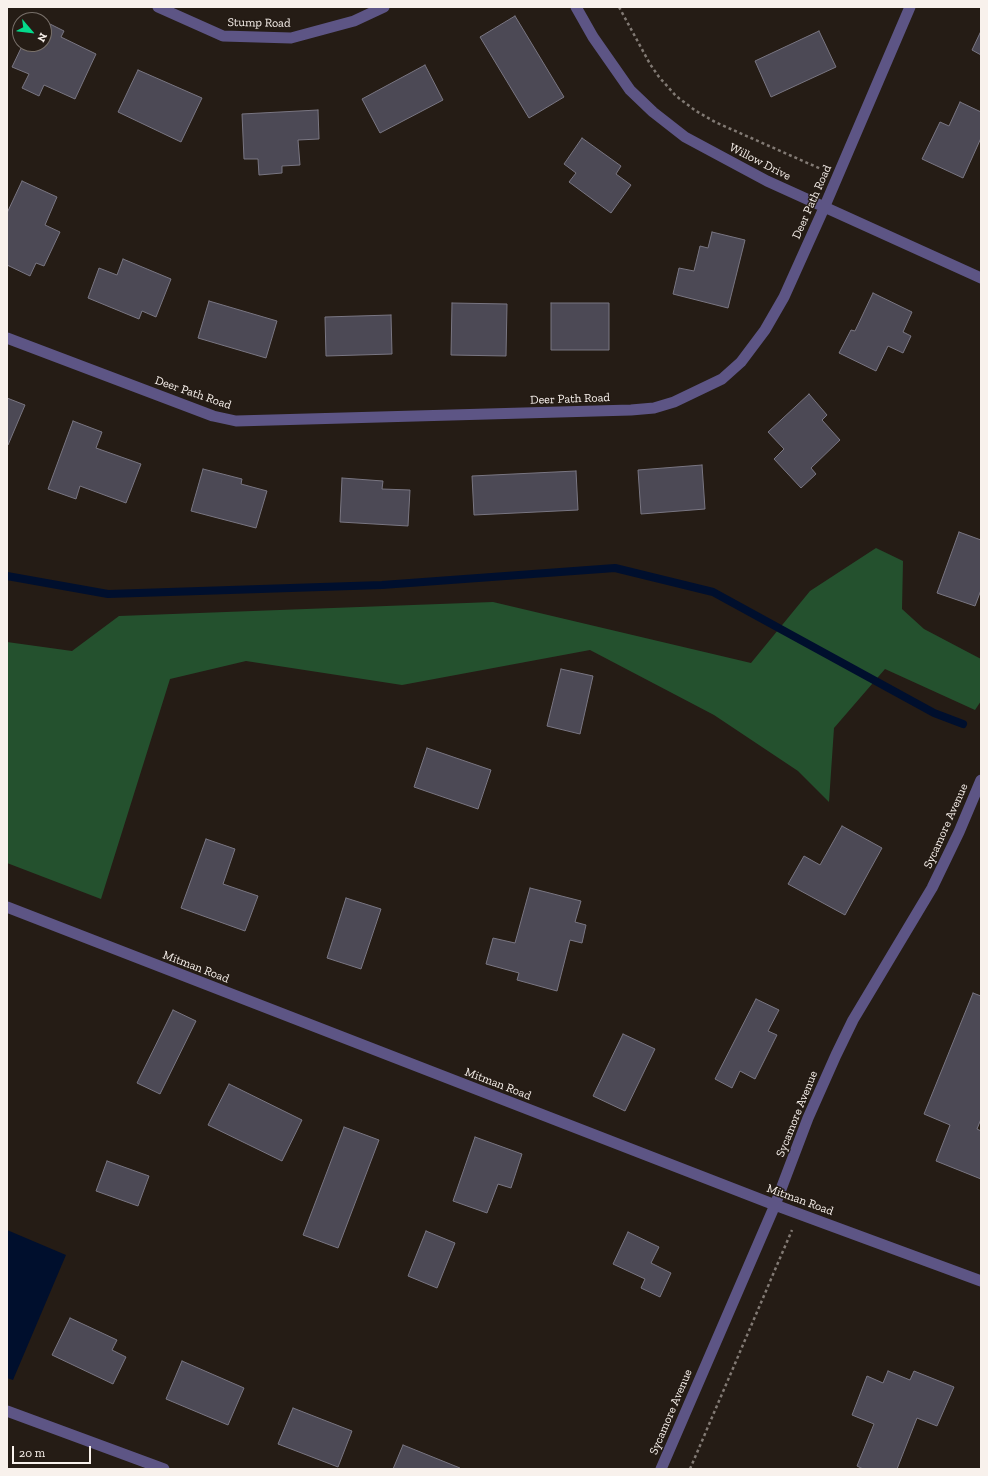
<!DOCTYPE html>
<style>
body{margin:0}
#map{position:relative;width:988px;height:1476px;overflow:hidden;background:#251c15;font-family:"Zilla Slab",serif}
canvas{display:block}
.frame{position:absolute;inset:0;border:8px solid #f8f1ec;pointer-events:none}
.north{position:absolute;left:12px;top:12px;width:40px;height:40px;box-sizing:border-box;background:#251c15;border:1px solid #79716b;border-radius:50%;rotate:118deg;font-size:11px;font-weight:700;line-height:16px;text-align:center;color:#f8f1ec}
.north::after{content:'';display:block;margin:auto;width:14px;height:18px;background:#04d98b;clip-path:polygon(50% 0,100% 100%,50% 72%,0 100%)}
.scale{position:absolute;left:12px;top:1446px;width:79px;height:18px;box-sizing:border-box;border:2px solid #f8f1ec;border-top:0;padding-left:5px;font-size:12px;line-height:14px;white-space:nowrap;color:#f8f1ec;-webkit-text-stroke:3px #251c15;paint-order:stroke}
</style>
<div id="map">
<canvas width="988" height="1476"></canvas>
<div class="frame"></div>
<div class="north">N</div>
<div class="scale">20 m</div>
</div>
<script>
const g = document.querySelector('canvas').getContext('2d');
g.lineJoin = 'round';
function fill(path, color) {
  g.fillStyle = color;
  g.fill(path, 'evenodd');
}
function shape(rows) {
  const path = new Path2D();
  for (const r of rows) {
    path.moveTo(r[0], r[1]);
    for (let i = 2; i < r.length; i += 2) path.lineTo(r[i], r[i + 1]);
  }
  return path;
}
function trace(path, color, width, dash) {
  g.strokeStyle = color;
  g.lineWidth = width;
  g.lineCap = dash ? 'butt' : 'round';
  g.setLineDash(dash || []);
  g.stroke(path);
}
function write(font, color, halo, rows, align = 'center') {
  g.font = font + ' "Zilla Slab",serif';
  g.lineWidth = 3;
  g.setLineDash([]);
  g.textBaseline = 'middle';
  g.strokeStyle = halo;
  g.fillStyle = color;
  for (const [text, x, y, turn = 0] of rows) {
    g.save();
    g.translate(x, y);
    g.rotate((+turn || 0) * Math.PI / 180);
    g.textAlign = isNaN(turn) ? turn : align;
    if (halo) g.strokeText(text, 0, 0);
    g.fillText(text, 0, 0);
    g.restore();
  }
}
const green = shape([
 [876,548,903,561,902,609,924,629,981,659,981,701,975,710,885,669,834,728,829,802,798,771,714,715,590,650,402,685,246,661,170,679,101,899,7,863,7,642,72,651,119,616,493,602,751,663,810,591]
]);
const water = shape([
 [7,1230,66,1255,13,1380,7,1378]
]);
const stream = shape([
 [7,576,108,594,382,585,615,568,713,592,934,713,963,724]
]);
const building = shape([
 [515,16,564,97,529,118,480,37,515,16],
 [44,21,64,31,61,37,96,54,75,99,44,85,39,96,22,88,29,74,12,67,23,44,44,44,44,21],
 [819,31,836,67,771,97,755,61,819,31],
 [981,31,981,55,972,50,981,31],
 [425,65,443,100,380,133,362,99,425,65],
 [138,70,202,98,181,142,118,112,138,70],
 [960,102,981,112,981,138,963,178,922,159,940,122,949,126,960,102],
 [318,110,319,139,298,140,300,165,282,166,282,173,259,175,258,159,244,159,242,114,318,110],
 [582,138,621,166,616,174,631,185,611,213,569,182,576,173,564,164,582,138],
 [22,181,57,197,45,225,60,232,44,266,36,263,30,276,7,265,7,213,22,181],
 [712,232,745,240,728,308,673,294,679,268,694,271,700,246,708,248,712,232],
 [123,259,171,279,156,317,142,311,139,319,88,298,99,268,117,275,123,259],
 [873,293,912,312,903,332,911,336,903,353,888,346,876,371,839,353,851,330,855,331,873,293],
 [209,301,277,321,266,358,198,338,209,301],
 [452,303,507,304,506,356,451,355,452,303],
 [551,303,609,303,609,350,551,350,551,303],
 [391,315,392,354,326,356,325,317,391,315],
 [809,394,827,415,822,420,840,440,811,468,816,474,801,488,774,459,784,449,768,432,809,394],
 [7,398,25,405,8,445,7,445,7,398],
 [73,421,102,432,96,448,141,464,126,503,80,486,76,499,48,489,73,421],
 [702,465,705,509,641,514,638,470,702,465],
 [203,469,242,479,241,484,267,491,256,528,191,511,203,469],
 [576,471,578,510,474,515,472,476,576,471],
 [342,478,383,481,382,489,410,490,408,526,340,522,342,478],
 [959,532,981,540,981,590,975,606,937,593,959,532],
 [561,669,593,676,580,734,547,726,561,669],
 [427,748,491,770,478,809,414,787,427,748],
 [842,826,882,848,845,915,788,884,804,856,820,865,842,826],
 [206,839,235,849,223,884,258,896,245,931,181,908,206,839],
 [530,888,581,901,575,922,586,925,582,943,570,940,557,991,517,980,519,973,486,964,493,938,515,943,530,888],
 [346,898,381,909,361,969,327,958,346,898],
 [973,993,981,996,981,1119,977,1129,981,1131,981,1179,936,1161,950,1125,924,1114,973,993],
 [756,999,779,1010,768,1031,777,1035,755,1079,740,1071,732,1088,715,1079,756,999],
 [173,1010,196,1021,160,1094,137,1083,173,1010],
 [623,1034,655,1049,625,1111,593,1096,623,1034],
 [229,1084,302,1120,282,1161,208,1125,229,1084],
 [344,1127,379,1140,338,1248,303,1235,344,1127],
 [475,1137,522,1154,511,1188,498,1184,487,1213,453,1201,475,1137],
 [107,1161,149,1176,138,1206,96,1191,107,1161],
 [426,1231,455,1243,437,1288,408,1276,426,1231],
 [628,1232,659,1247,651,1263,671,1273,660,1297,641,1288,645,1279,613,1264,628,1232],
 [70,1318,117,1340,112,1350,126,1357,113,1384,52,1355,70,1318],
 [182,1361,244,1388,228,1425,166,1399,182,1361],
 [888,1371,910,1380,914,1371,954,1387,937,1426,917,1418,897,1469,863,1469,857,1466,874,1424,852,1415,867,1376,883,1383,888,1371],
 [293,1408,352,1431,338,1467,278,1444,293,1408],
 [403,1445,460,1468,459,1469,393,1469,403,1445]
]);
const path = shape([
 [619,7,650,64,659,77,676,96,696,111,715,122,821,169],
 [690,1469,792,1230]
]);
const minor = shape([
 [158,7,223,36,291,38,354,21,384,7],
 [576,7,593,37,630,90,653,112,685,137,767,181,981,278],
 [7,338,213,416,236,421,631,410,654,408,674,402,722,379,741,362,765,330,784,297,824,208,910,7],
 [7,907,775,1205,981,1281],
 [7,1411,164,1469],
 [661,1469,775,1205,808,1118,836,1055,853,1020,932,888,959,832,981,780]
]);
const streetNames = [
 ["Stump Road",259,23,1],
 ["Willow Drive",760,162,27],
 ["Deer Path Road",812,202,-66],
 ["Deer Path Road",193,393,19],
 ["Deer Path Road",570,399,-2],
 ["Sycamore Avenue",946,826,-66],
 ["Mitman Road",196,967,21],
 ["Mitman Road",498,1084,21],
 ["Sycamore Avenue",797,1114,-68],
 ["Mitman Road",800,1200,20],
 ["Sycamore Avenue",671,1412,-67]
];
fill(green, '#24512e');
fill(water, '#000f2d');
trace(stream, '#000f2d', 8);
fill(building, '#4c4955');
trace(building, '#797682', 1);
trace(path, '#827a74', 2.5, [3, 3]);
trace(minor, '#5d5585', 11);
write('12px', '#f8f1ec', '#251c15', streetNames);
</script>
